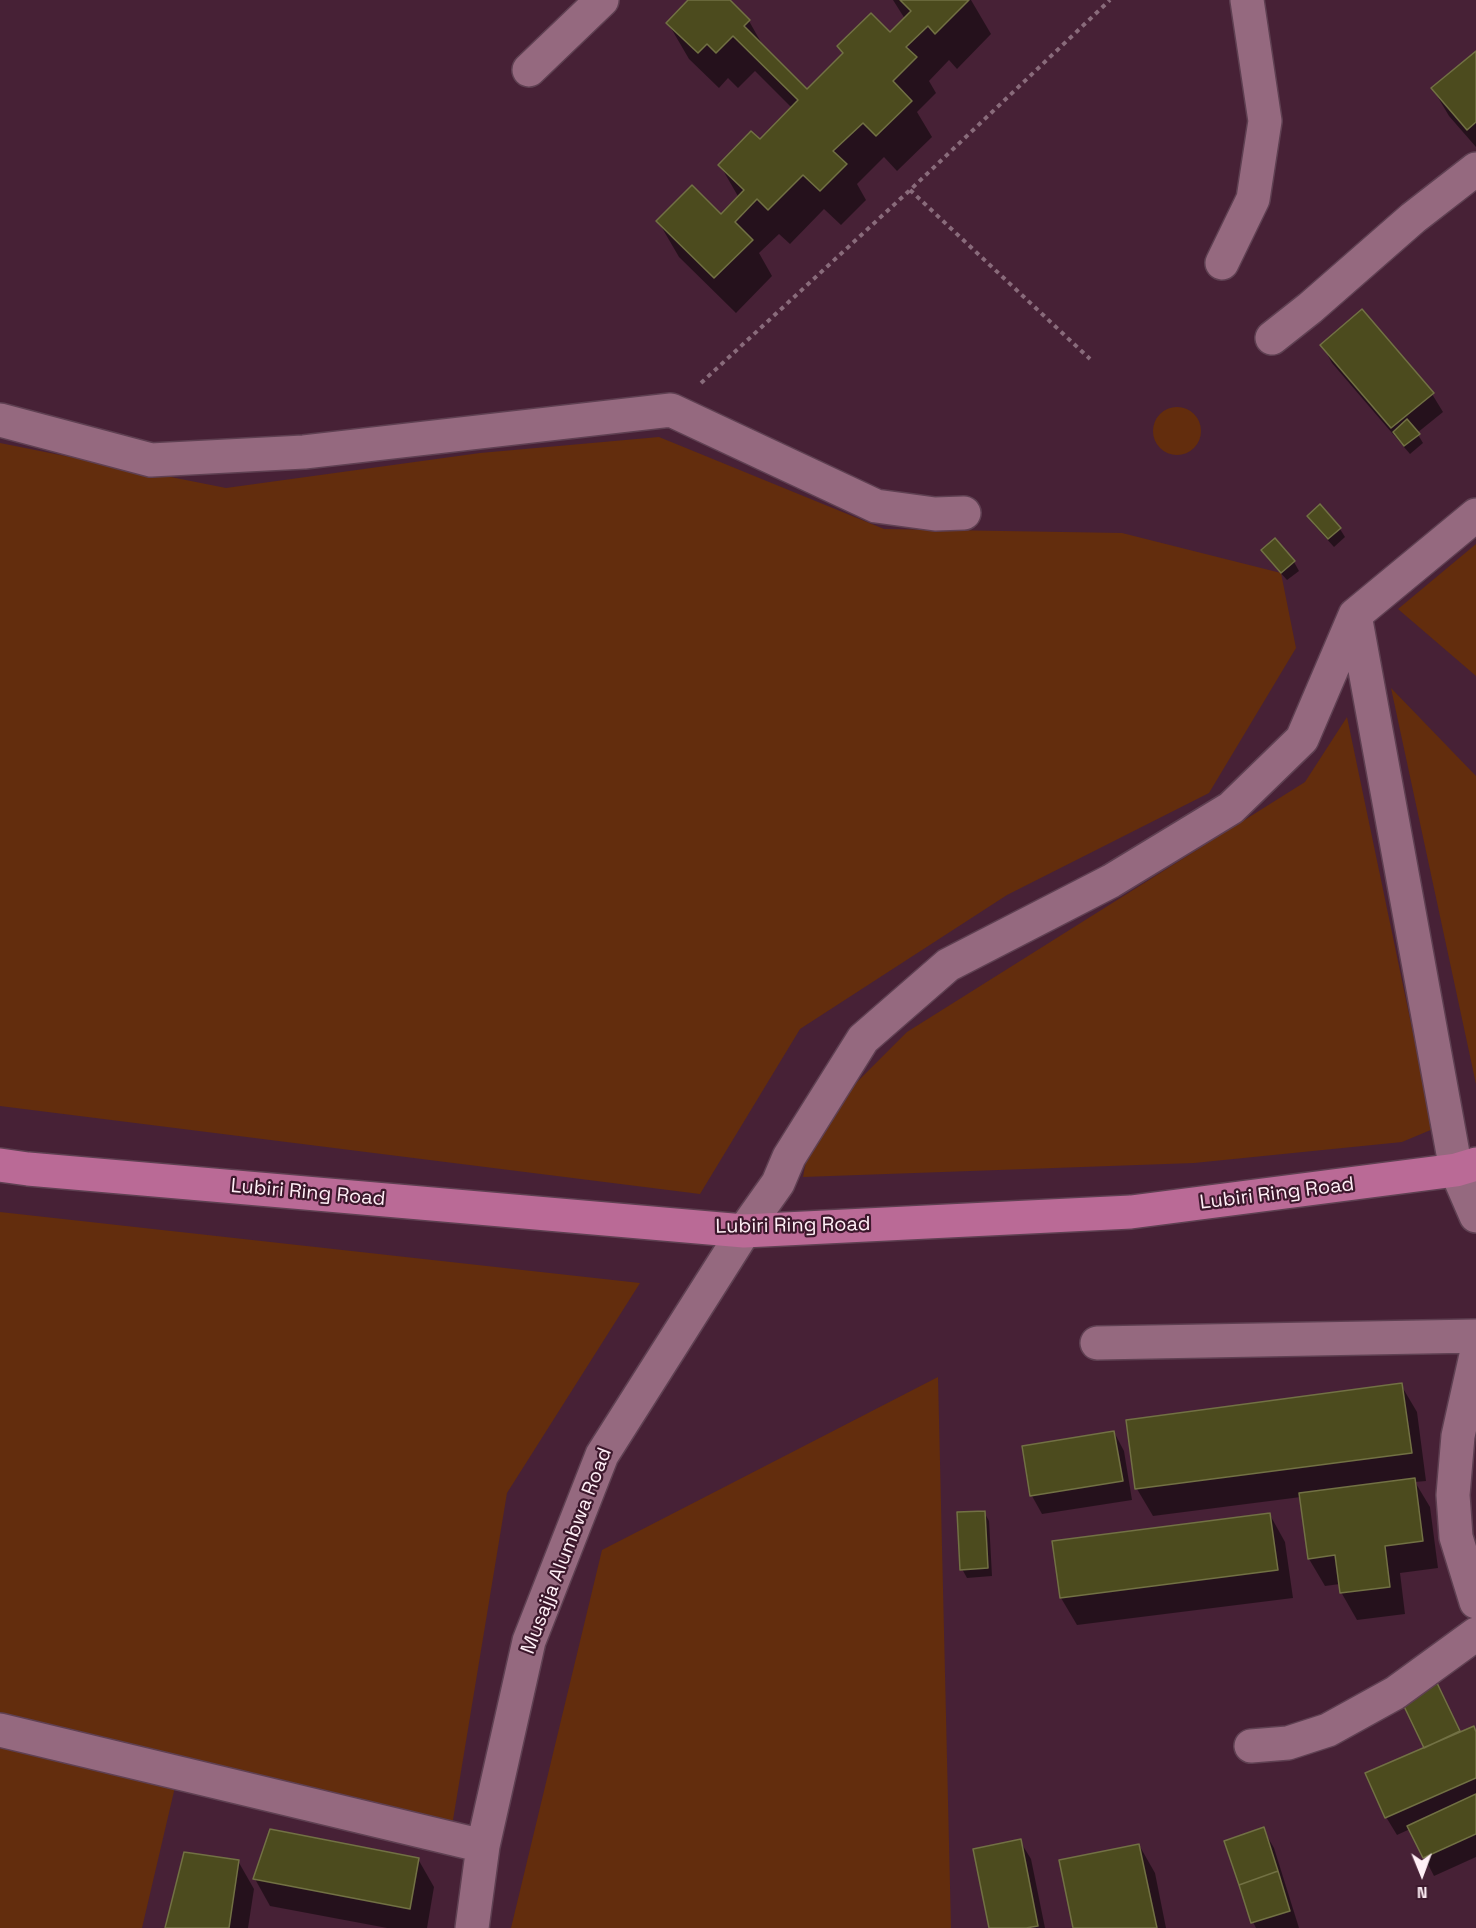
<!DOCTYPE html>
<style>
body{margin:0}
#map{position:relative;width:1476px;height:1928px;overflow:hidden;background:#472136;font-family:"Space Grotesk",sans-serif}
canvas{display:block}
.north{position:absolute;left:1392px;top:1844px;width:60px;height:60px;-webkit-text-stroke:4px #3c182c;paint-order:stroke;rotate:179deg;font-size:16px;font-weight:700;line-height:24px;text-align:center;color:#ffeff6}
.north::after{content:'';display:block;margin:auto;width:21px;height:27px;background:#ffeff6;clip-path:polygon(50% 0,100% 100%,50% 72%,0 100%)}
</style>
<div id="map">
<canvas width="1476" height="1928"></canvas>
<div class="north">N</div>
</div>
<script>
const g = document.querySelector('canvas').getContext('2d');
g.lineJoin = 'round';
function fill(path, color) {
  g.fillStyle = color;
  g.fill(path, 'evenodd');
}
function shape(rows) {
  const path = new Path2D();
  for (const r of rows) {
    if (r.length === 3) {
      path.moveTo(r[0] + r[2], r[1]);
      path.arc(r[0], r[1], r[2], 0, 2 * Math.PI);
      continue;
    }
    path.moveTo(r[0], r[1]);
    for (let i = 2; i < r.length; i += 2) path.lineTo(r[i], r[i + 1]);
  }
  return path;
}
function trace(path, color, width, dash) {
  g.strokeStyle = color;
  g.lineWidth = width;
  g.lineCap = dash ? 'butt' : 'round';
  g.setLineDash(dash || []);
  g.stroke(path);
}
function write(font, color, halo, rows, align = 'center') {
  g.font = font + ' "Space Grotesk",sans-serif';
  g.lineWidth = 4.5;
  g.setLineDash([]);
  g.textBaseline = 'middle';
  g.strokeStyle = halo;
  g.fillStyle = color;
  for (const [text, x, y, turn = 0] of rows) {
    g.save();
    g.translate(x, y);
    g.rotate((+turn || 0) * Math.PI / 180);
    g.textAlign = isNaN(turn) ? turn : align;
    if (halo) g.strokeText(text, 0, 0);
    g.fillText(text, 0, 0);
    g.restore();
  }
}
const green = shape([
 [1177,431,24],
 [659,437,884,529,1122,533,1281,573,1296,648,1209,793,1007,895,800,1029,700,1194,0,1106,0,443,226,488,480,453],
 [1476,544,1476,676,1398,609],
 [1391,688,1476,776,1476,1084],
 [1347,717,1433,1129,1402,1142,1194,1163,803,1177,807,1156,847,1092,907,1032,1305,782],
 [0,1212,640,1283,507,1493,452,1826,0,1726],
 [938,1377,951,1928,511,1928,602,1550],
 [0,1748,175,1787,142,1928,0,1928]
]);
const shadow = shape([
 [688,0,728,0,749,21,766,51,807,91,843,55,839,47,890,34,905,19,893,0,971,0,991,34,957,69,949,60,929,81,936,93,917,112,932,137,897,171,884,157,857,184,866,200,841,225,824,209,790,244,779,234,759,253,772,276,736,313,679,257,658,221,721,216,739,198,720,165,760,141,792,108,755,71,738,88,728,78,719,88,689,59,668,23],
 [1476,53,1476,147,1449,116,1433,89],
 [1322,345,1432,394,1443,412,1417,433,1423,443,1410,454,1332,363],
 [1309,516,1340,529,1345,537,1334,547,1314,525],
 [1263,550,1294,562,1299,571,1287,580,1268,559],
 [1401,1385,1417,1412,1426,1481,1415,1482,1430,1507,1438,1568,1400,1573,1405,1614,1357,1620,1341,1592,1340,1584,1325,1586,1309,1559,1301,1497,1153,1516,1137,1489,1128,1421],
 [1114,1432,1124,1451,1132,1500,1042,1514,1032,1496,1023,1447],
 [984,1512,989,1521,992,1576,967,1578,962,1569],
 [1270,1515,1285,1542,1293,1598,1077,1625,1061,1598,1054,1543],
 [1437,1685,1461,1732,1476,1734,1476,1857,1434,1876,1410,1829,1397,1835,1386,1817,1426,1749],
 [1263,1829,1274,1848,1299,1928,1256,1928,1253,1922],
 [1020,1841,1031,1859,1045,1928,991,1928],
 [1139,1845,1155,1873,1166,1928,1074,1928],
 [418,1859,434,1887,427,1928,387,1928,270,1906,255,1879],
 [238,1861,254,1889,248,1928,167,1928]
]);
const building = shape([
 [688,0,730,0,750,20,744,26,807,89,843,53,837,46,871,13,890,32,911,11,900,0,969,0,935,34,928,26,906,47,917,57,893,81,912,101,876,136,863,123,833,151,847,164,820,191,803,175,768,210,757,199,735,222,753,240,714,278,656,221,692,185,721,214,744,190,718,165,751,131,760,139,798,100,733,36,716,53,707,44,698,53,666,23,688,0],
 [1476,51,1476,122,1467,130,1431,88,1476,51],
 [1362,309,1434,393,1391,428,1320,345,1362,309],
 [1407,419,1420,434,1404,446,1393,432,1407,419],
 [1320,504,1341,528,1328,539,1307,516,1320,504],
 [1275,538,1295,561,1281,573,1261,550,1275,538],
 [1402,1383,1412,1453,1135,1489,1126,1420,1402,1383],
 [1114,1431,1123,1481,1030,1496,1022,1446,1114,1431],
 [1415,1478,1423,1541,1385,1546,1390,1587,1340,1593,1335,1555,1308,1559,1299,1493,1415,1478],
 [985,1511,988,1568,960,1570,957,1512,985,1511],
 [1270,1513,1278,1570,1060,1598,1052,1541,1270,1513],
 [1437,1683,1460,1731,1424,1748,1401,1700,1437,1683],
 [1474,1726,1476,1732,1476,1778,1385,1818,1365,1773,1474,1726],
 [1476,1794,1476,1834,1423,1858,1407,1826,1476,1794],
 [1264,1827,1278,1871,1239,1885,1224,1841,1264,1827],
 [270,1829,419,1858,410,1909,253,1879,270,1829],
 [1021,1839,1038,1926,1026,1928,989,1928,973,1849,1021,1839],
 [1139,1844,1157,1928,1073,1928,1059,1860,1139,1844],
 [184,1852,239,1860,229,1928,165,1928,184,1852],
 [1278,1871,1290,1911,1251,1923,1239,1885,1278,1871]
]);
const path = shape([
 [910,190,1090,359],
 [701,383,910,190,1110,0]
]);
const minor = shape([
 [529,70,602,0],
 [1222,263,1253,199,1265,121,1247,0],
 [1272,338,1310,308,1413,218,1476,169],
 [0,420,151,460,304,452,671,410,876,506,935,514,964,513],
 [1355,615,1456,1170,1476,1216],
 [1097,1343,1476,1336],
 [1476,1355,1458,1436,1453,1495,1456,1537,1476,1602],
 [0,1730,483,1846],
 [1251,1746,1288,1743,1328,1730,1395,1693,1476,1634],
 [472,1928,483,1846,529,1641,602,1455,744,1231,778,1183,789,1157,863,1039,948,965,1111,881,1231,808,1302,739,1355,615,1476,515]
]);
const major = shape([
 [0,1165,28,1169,744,1231,1131,1212,1456,1170,1476,1164]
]);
const streetNames = [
 ["Lubiri Ring Road",308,1193,5],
 ["Lubiri Ring Road",1277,1194,-7],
 ["Lubiri Ring Road",793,1226,-1],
 ["Musajja Alumbwa Road",567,1551,-69]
];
fill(green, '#632d0d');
fill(shadow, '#0007');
fill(building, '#4c4b1e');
trace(building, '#727144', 1.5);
trace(minor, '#5f4052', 36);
trace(major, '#5f4052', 36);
trace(path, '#896b7b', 4, [4.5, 4.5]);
trace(minor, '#95697f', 33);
trace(major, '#ba6a96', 33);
write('20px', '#ffeff6', '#3c182c', streetNames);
</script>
